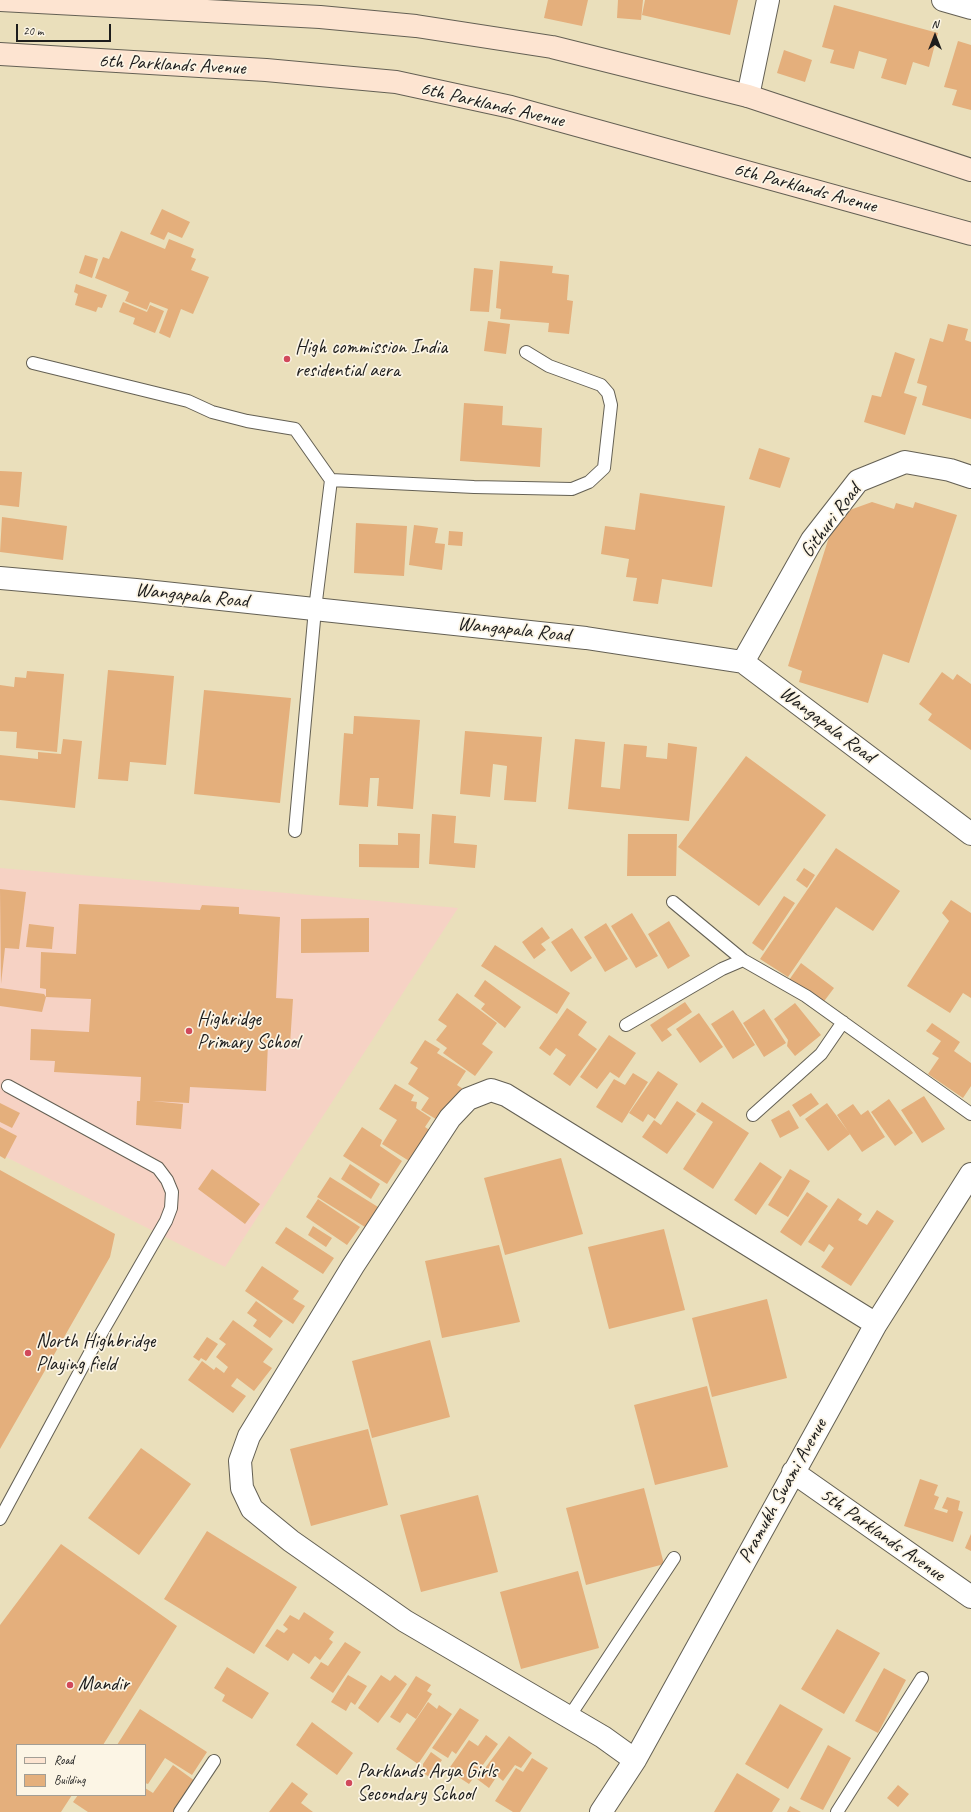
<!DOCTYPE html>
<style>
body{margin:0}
#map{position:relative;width:971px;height:1812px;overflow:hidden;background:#eadfbb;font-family:Caveat,sans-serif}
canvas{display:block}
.legend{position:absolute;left:16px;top:1744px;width:130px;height:52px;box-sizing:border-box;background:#fcf5e5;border:1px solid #a29e95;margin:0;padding:5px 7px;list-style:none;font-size:12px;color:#1c1c1c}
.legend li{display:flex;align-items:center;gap:8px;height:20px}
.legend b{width:20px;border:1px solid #a29e95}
.north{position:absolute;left:915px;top:16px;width:40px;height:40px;-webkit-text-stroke:3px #fcf5e5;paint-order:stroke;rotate:0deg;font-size:11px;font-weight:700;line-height:16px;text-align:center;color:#1c1c1c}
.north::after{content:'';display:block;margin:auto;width:14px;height:18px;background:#1c1c1c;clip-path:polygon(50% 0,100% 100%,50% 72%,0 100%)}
.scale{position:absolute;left:16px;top:24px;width:95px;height:18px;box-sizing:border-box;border:2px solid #1c1c1c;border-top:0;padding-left:5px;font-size:12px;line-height:14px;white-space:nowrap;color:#1c1c1c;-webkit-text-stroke:3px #fcf5e5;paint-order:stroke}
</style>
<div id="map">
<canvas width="971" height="1812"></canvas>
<ul class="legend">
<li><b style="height:5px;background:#fde4d1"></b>Road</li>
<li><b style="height:11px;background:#e4af7c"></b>Building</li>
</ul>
<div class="north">N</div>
<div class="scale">20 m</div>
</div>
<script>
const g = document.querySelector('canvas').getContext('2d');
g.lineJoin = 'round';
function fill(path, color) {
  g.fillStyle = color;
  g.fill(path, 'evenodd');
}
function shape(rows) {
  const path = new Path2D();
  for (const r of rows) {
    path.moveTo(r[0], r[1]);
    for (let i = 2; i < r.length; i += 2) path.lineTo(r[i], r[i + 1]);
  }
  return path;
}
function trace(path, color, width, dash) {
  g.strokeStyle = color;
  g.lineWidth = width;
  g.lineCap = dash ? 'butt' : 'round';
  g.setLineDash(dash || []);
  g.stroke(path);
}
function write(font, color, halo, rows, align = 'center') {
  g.font = font + ' Caveat,sans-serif';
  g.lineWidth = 3.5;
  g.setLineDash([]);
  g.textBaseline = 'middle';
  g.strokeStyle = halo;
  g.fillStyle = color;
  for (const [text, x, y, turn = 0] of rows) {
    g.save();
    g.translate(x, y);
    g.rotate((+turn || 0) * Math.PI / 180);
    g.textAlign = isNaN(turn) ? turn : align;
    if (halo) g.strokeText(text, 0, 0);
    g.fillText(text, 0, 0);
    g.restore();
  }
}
const built = shape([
 [0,868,458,908,225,1267,0,1154]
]);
const building = shape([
 [548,0,588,0,582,26,544,18],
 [618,0,643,0,641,20,617,18],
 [645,0,738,0,730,35,642,15],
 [834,5,938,33,929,67,913,62,906,85,881,78,887,59,859,51,854,69,830,63,834,50,822,47],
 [958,41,971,45,971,110,952,105,957,90,944,87],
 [784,50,812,60,805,82,777,73],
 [162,209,190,222,182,238,168,232,164,240,150,234],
 [121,231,165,249,169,239,194,249,191,257,196,259,191,270,209,277,193,314,181,309,170,338,159,333,168,309,150,302,147,310,125,301,129,292,95,278,103,257,109,259],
 [85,255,98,259,92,278,79,273],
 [500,261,553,266,552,273,569,275,567,300,573,301,569,334,548,332,549,323,500,319,501,309,496,308],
 [474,268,493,270,489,312,470,311],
 [76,284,107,295,102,308,98,307,96,312,75,305,78,294,74,292],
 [123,302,147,312,150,305,164,311,155,333,133,324,135,318,119,312],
 [488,321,510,324,506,354,484,351],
 [948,324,968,329,965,340,971,342,971,419,922,405,927,386,917,383,930,338,943,342],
 [895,352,915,359,904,393,917,397,905,435,864,422,872,395,881,397],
 [464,403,503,406,502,425,542,428,540,467,460,461],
 [759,448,790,458,780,488,749,479],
 [0,471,22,472,19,507,0,505],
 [640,493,725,506,712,587,662,579,658,604,633,601,637,578,626,577,629,559,601,554,605,526,635,530],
 [872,502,894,509,896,503,913,508,915,502,957,515,909,663,883,654,868,703,799,682,802,671,788,666,836,515],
 [2,517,67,526,63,560,0,552],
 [356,523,407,526,404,576,354,573],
 [414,525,438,528,435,543,445,544,442,570,409,565],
 [449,531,463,532,462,546,448,545],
 [108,670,174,676,166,765,130,762,128,781,98,779],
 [27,671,64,674,57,752,16,748,17,732,0,731,0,685,14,687,15,677,26,678],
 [942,672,953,680,957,674,971,684,971,750,928,720,932,714,919,704],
 [204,690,291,698,280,803,194,794],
 [354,716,420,720,413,809,377,806,379,778,370,778,368,807,339,805,344,733,353,734],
 [465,731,542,737,536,802,504,800,507,766,493,764,490,797,460,794],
 [63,739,82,741,75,808,0,800,0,755,38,759,38,752,61,754],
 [575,739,605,742,601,787,620,789,624,744,647,746,646,757,667,759,668,743,697,747,689,821,568,809],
 [746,756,826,815,759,906,678,847],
 [432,814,456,816,454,843,477,845,475,868,429,864],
 [398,833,420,834,419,868,359,867,359,844,398,845],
 [628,834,677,834,676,876,627,876],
 [836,848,900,891,873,931,836,907,788,977,760,959],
 [804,868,815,875,807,888,796,880],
 [0,889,26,892,19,949,5,948,1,984],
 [784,896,795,903,763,951,752,943],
 [951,900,971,913,971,998,963,993,950,1013,907,986,949,921,942,913],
 [79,904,200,910,202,905,239,907,239,914,280,917,276,998,293,999,290,1044,268,1043,266,1091,190,1087,189,1103,152,1101,183,1104,181,1129,136,1125,137,1101,140,1101,141,1077,54,1072,55,1061,30,1060,31,1029,89,1032,91,999,46,997,42,1012,0,1006,0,988,44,994,46,997,46,989,40,988,41,952,76,954],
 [632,913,658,956,636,968,611,926],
 [369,918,369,952,301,953,301,919],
 [669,921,690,956,668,969,648,934],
 [606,923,628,959,605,972,584,937],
 [29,924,54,927,52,949,26,947],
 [542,927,550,938,541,944,546,950,534,959,522,942],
 [572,928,592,958,571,972,551,942],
 [495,945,570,993,557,1014,481,966],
 [801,963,834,988,822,1004,789,980],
 [485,980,521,1007,505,1028,481,1009,485,1004,474,996],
 [457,993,497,1023,482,1044,493,1052,475,1076,443,1053,447,1048,436,1040,447,1026,438,1020],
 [685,1002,692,1012,667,1029,672,1035,662,1042,650,1025],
 [795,1003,821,1035,795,1056,787,1046,788,1040,774,1019],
 [567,1008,587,1022,578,1035,597,1049,570,1086,553,1074,566,1055,556,1048,550,1056,539,1048],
 [764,1009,786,1043,764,1057,743,1023],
 [733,1010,755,1045,733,1059,711,1024],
 [699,1013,723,1047,700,1063,676,1029],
 [932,1023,960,1042,954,1051,971,1063,971,1086,963,1098,928,1074,939,1058,932,1054,941,1041,926,1031],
 [609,1035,636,1053,619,1078,610,1072,597,1089,580,1077],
 [425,1040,440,1049,437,1053,466,1071,457,1085,466,1091,444,1124,421,1110,429,1098,408,1084,418,1068,410,1063],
 [658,1071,678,1084,655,1119,648,1114,643,1122,629,1113],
 [633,1073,648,1082,622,1123,596,1107,614,1079,625,1085],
 [395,1084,414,1095,411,1101,417,1102,416,1108,431,1118,425,1127,434,1133,414,1164,382,1144,397,1120,379,1109],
 [811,1093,819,1104,800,1117,792,1105],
 [924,1096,945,1129,922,1143,901,1110],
 [889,1099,913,1133,895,1146,871,1112],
 [677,1101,696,1114,667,1154,642,1137,654,1120,661,1125],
 [702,1102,749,1133,713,1189,683,1169,713,1122,696,1111],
 [0,1103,20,1113,12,1128,0,1122],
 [827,1103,850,1134,828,1151,805,1119],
 [853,1104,861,1115,868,1110,885,1137,862,1152,837,1115],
 [789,1110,799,1128,780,1138,771,1120],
 [0,1127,17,1136,5,1159,0,1156],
 [362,1127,382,1140,380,1146,402,1161,387,1184,343,1156],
 [561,1158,583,1234,505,1255,484,1178],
 [760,1162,782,1177,756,1215,734,1200],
 [350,1164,380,1184,371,1199,341,1179],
 [212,1169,260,1204,245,1224,198,1189],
 [790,1169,810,1181,788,1217,768,1205],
 [0,1170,115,1234,110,1257,0,1449],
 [330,1177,378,1207,365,1227,317,1197],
 [807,1192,828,1206,801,1246,780,1232],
 [838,1198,862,1214,858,1220,867,1225,877,1210,894,1221,851,1286,821,1267,834,1248,829,1244,824,1252,808,1242],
 [318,1199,360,1227,347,1245,306,1217],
 [313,1226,332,1238,326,1247,308,1235],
 [286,1227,334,1258,323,1274,275,1243],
 [664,1229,685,1310,609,1329,588,1247],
 [499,1245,520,1322,442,1338,425,1261],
 [262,1266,299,1291,293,1299,305,1306,293,1324,245,1291],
 [767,1299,787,1378,712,1397,692,1318],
 [256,1301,283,1321,270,1338,253,1326,257,1320,247,1313],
 [233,1320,273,1349,263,1362,272,1368,254,1391,237,1378,231,1386,246,1396,233,1413,188,1380,202,1361,214,1370,216,1367,224,1373,228,1367,216,1357,226,1344,219,1339],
 [207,1337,218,1344,206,1361,201,1358,199,1361,193,1357],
 [430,1340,450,1417,372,1438,352,1361],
 [707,1386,728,1467,655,1485,634,1405],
 [368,1429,388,1505,311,1526,290,1449],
 [141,1448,191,1484,139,1555,88,1518],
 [920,1479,938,1485,934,1495,939,1497,934,1509,947,1513,948,1510,942,1508,947,1497,960,1501,958,1510,963,1512,953,1542,904,1526],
 [644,1488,664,1564,586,1585,566,1508],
 [478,1495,498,1572,421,1592,400,1515],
 [207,1531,297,1587,254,1654,164,1599],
 [971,1534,971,1551,965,1548],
 [61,1544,177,1626,103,1745,17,1745,17,1795,72,1795,61,1812,0,1812,0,1625],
 [578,1571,599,1648,521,1669,500,1592],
 [304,1612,334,1632,329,1639,333,1642,320,1660,315,1656,309,1664,293,1653,288,1661,265,1646,277,1629,284,1633,288,1629,283,1625,290,1615,299,1620],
 [837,1629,880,1653,844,1714,801,1689],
 [345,1642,361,1652,333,1693,310,1678,321,1662,328,1666],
 [227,1667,269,1693,252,1719,222,1701,225,1695,214,1688],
 [884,1668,906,1680,878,1733,855,1721],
 [348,1675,367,1686,355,1705,351,1702,346,1711,331,1702],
 [381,1675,390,1681,395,1675,407,1684,378,1723,358,1708],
 [416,1676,431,1685,427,1691,432,1694,416,1719,407,1713,400,1723,390,1717],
 [428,1702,437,1709,439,1705,452,1714,418,1764,396,1749],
 [780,1704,823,1729,788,1789,745,1764],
 [460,1708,479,1720,456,1754,452,1751,448,1758,432,1748],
 [140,1709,207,1752,192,1775,165,1758,148,1784,145,1783,145,1745,117,1745],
 [312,1722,353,1753,337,1775,296,1745],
 [486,1735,498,1744,469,1784,448,1770,469,1740,478,1746],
 [509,1736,532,1753,521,1768,515,1765,503,1781,497,1776,489,1788,477,1779],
 [828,1745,851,1758,823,1810,800,1799],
 [431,1752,442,1760,429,1777,421,1771,423,1768,423,1764],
 [532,1758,548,1768,520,1812,513,1812,495,1801,516,1768,523,1772],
 [173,1765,195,1781,173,1812,88,1812,73,1802,78,1795,145,1795,145,1788,153,1793],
 [737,1773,780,1799,772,1812,714,1812],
 [292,1782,308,1794,301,1803,313,1812,269,1812],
 [898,1785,909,1794,898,1807,887,1798],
 [790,1806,801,1812,787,1812]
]);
const lane = shape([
 [33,363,188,401,212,412,247,421,295,429,331,480,315,609,295,831],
 [331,480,474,487,572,489,589,482,604,468,611,405,608,393,601,385,549,366,526,352],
 [673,902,743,960,806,996,971,1114],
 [626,1025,722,969,743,960],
 [753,1115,821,1054,843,1022],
 [0,1519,91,1351,166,1221,171,1208,172,1192,167,1180,158,1168,8,1086],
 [569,1717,674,1558],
 [180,1812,214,1761],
 [837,1812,922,1678]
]);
const street = shape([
 [943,0,971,8],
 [748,96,768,0],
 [0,578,136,590,586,638,743,662,971,834],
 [743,662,812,540,858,481,905,462,950,470,971,477],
 [793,1472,971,1597],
 [635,1760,603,1737,405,1621,291,1541,252,1509,242,1488,240,1461,249,1436,353,1266,450,1118,468,1099,491,1090,506,1095,876,1324],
 [601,1812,635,1760,876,1324,971,1174]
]);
const secondary = shape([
 [0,0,320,17,416,26,552,47,748,96,971,170],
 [0,54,266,70,396,82,511,107,971,234]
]);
const markers = [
 [287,359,4,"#d1495b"],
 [189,1031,4,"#d1495b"],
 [28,1353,4,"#d1495b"],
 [70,1685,4,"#d1495b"],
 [349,1783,4,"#d1495b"]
];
const streetNames = [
 ["6th Parklands Avenue",172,65,3],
 ["6th Parklands Avenue",492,105,13],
 ["6th Parklands Avenue",805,188,15],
 ["Githuri Road",831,521,-53],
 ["Wangapala Road",192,596,6],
 ["Wangapala Road",514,630,6],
 ["Wangapala Road",827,725,37],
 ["Pramukh Swami Avenue",783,1491,-61],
 ["5th Parklands Avenue",882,1535,35]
];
const poiNames = [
 ["High commission India",295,348],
 ["residential aera",295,371],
 ["Highridge",197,1020],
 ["Primary School",197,1043],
 ["North Highbridge",36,1342],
 ["Playing field",36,1365],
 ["Mandir",78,1685],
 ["Parklands Arya Girls",357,1772],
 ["Secondary School",357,1795]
];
fill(built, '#f6d2c4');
fill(building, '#e4af7c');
trace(lane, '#646054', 14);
trace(street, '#646054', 24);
trace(secondary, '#646054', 24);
trace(lane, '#fff', 12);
trace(street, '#fff', 22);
trace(secondary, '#fde4d1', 22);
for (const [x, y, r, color] of markers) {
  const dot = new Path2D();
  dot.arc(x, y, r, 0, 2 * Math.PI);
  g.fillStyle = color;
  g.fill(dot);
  trace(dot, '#fcf5e5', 1.5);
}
write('20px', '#1c1c1c', '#fcf5e5', streetNames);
write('20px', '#1c1c1c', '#fcf5e5', poiNames, 'left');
</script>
